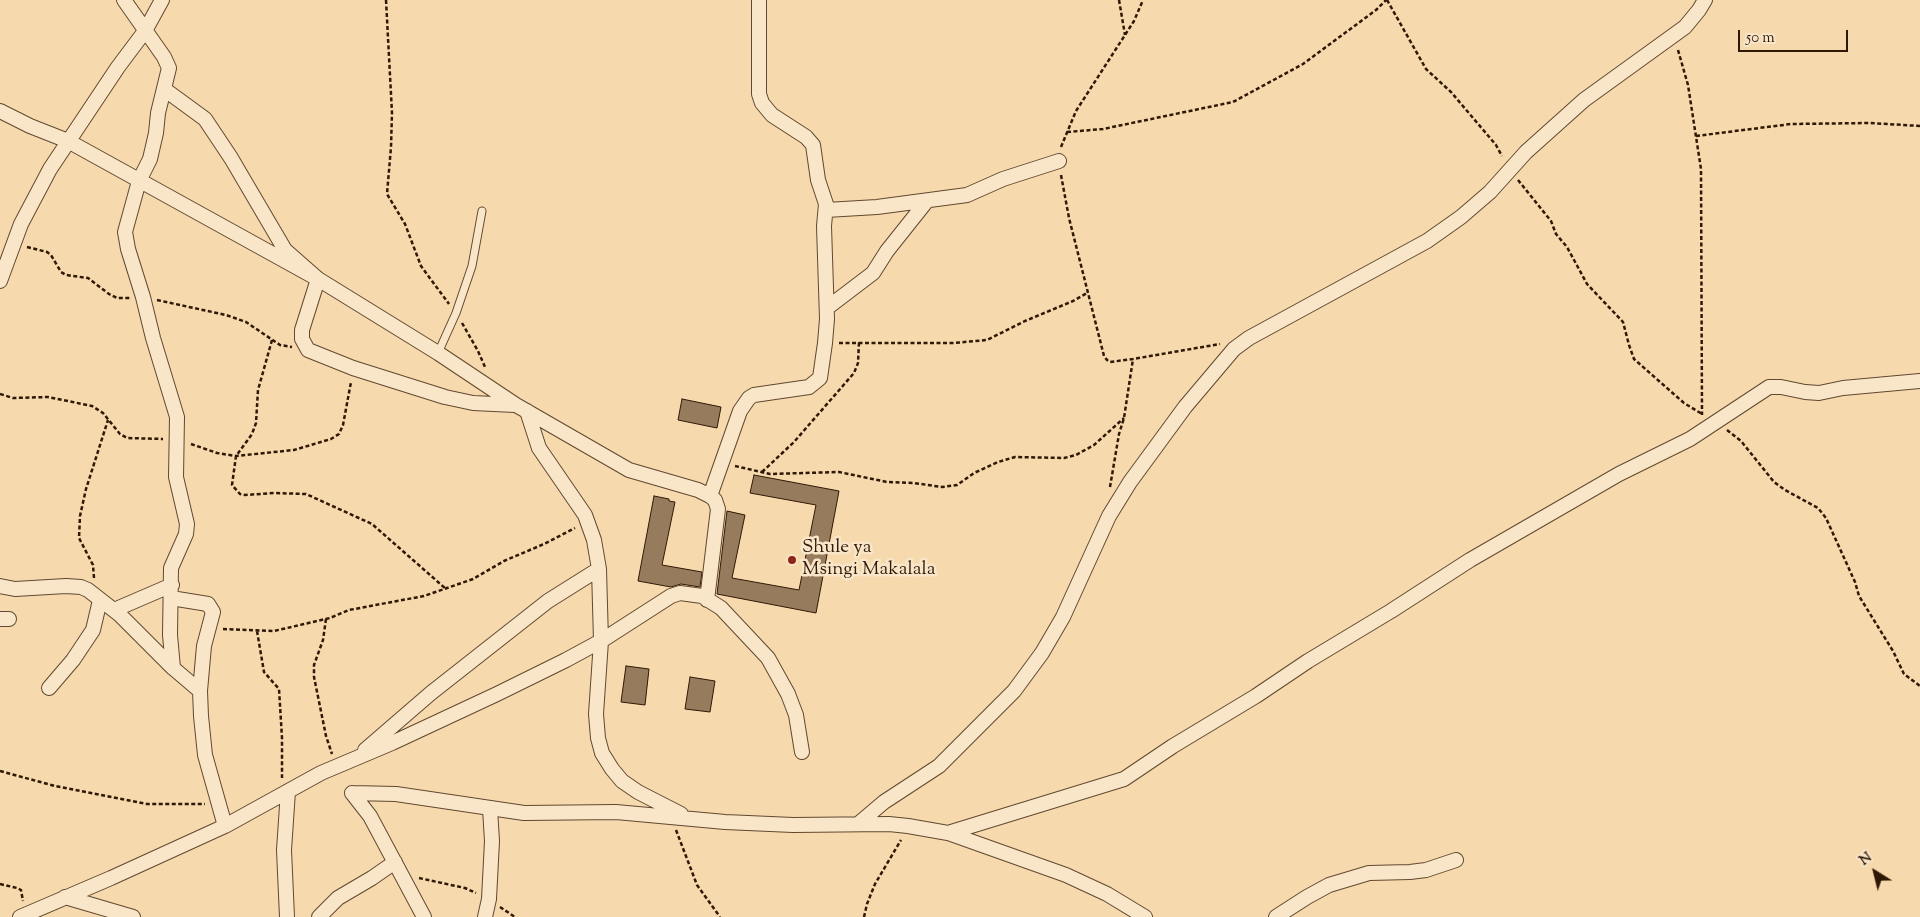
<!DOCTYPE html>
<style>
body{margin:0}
#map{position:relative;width:1920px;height:917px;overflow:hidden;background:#f6d9ac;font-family:"Sorts Mill Goudy",serif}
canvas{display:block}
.north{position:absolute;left:1850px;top:847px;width:50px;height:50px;-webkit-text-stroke:4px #f9e6c9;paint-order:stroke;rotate:324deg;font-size:14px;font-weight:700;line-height:20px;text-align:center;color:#2f1806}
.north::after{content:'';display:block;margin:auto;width:18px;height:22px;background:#2f1806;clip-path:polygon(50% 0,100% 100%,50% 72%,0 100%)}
.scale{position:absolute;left:1738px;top:30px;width:110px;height:22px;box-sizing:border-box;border:2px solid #2f1806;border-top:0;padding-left:6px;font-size:15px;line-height:18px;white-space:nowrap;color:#2f1806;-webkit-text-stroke:4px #f9e6c9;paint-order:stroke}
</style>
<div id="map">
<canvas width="1920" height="917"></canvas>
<div class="north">N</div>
<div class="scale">50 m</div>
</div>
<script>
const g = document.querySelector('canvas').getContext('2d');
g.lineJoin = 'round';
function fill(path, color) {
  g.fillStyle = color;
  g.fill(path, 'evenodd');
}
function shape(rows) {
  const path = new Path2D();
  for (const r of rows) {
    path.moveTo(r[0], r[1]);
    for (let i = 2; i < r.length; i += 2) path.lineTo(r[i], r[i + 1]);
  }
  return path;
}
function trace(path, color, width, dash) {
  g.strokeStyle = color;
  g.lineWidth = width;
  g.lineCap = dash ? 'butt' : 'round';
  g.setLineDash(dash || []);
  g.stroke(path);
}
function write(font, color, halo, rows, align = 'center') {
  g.font = font + ' "Sorts Mill Goudy",serif';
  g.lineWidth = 5;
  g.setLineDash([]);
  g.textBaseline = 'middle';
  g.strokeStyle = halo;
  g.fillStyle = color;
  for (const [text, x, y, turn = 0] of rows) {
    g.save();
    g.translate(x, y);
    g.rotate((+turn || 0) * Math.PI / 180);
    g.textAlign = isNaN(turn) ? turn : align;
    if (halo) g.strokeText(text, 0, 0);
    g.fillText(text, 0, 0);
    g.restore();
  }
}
const building = shape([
 [682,399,721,407,717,428,678,420,682,399],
 [754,475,839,491,816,613,717,594,727,511,745,515,732,578,799,590,816,505,750,493,754,475],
 [654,496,669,499,669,501,675,502,662,565,702,572,700,587,681,584,671,587,638,581,654,496],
 [626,666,649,669,645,705,621,702,626,666],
 [690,677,715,681,710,712,685,709,690,677]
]);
const path = shape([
 [386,0,392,113,391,147,387,194,405,224,421,266,449,304],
 [1119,0,1125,35],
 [1387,0,1426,69,1451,92,1496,145,1502,156],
 [1678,50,1688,85,1701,169,1702,415],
 [1067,132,1103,129,1233,102,1303,64,1376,10,1386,0],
 [1696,136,1791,124,1870,123,1920,126],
 [1061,147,1076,111,1134,21,1143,0],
 [1061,175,1069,218,1104,356,1107,360,1110,362,1133,359,1220,344],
 [1518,180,1551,221,1556,234,1567,247,1587,284,1623,322,1629,345,1634,359,1684,403,1702,414],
 [27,247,47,252,51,255,61,272,66,275,88,278,109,294,117,298,130,298],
 [157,300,226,315,246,322,280,345,292,347],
 [462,323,478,351,485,367],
 [272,340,258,390,256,423,252,434,236,456,232,485,240,494,245,495,274,493,306,494,372,524,446,589],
 [839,343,953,343,987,340,1025,321,1073,301,1087,293],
 [0,394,13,398,48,397,92,406,103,413,120,434,127,438,163,439],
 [1727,430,1741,441,1774,482,1785,490,1818,508,1826,518,1855,582,1859,596,1893,651,1904,674,1920,686],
 [191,444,217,453,236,456,294,450,331,439,339,434,343,425,351,382],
 [735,466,770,474,839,472,887,482,914,483,942,487,957,485,974,473,998,462,1015,457,1064,458,1076,455,1094,445,1124,418],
 [762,472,794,442,854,373,858,363,859,342],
 [1110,487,1119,434,1124,418,1133,359],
 [94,578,93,565,79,538,80,516,86,489,108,420],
 [326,619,323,640,314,665,314,677,326,736,332,754],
 [223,629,274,631,330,618,349,610,424,596,473,579,504,561,544,544,575,528],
 [257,631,264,672,279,689,282,738,282,778],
 [0,771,55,786,147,804,205,804],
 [676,830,697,885,720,917],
 [419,878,465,888,476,893],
 [0,884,17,888,21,890,23,901],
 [500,907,515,917],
 [864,917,867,904,875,884,901,840]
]);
const service = shape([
 [438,353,456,313,472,266,482,211]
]);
const minor = shape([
 [124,0,164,57,169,68,158,113,156,133,150,159,139,181,125,232,128,249,143,297,153,338,177,417,176,477,187,524,186,534,171,568,170,635,173,668],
 [164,89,205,119,231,158,285,250,318,279,302,330,302,339,308,350,353,368,445,397,473,403,515,405],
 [0,111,30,126,68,141,318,279,438,353,516,405,629,470,698,490,710,496,715,500,718,509,707,600],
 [826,210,877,207,967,195,1003,179,1059,161],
 [0,281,21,224,50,169,118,67,145,31,162,0],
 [827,308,873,273,887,251,926,202],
 [527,411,539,448,585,515,594,540,599,569,601,641,596,714,598,738,602,753,612,769,622,781,638,792,681,814],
 [710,496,740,411,749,398,754,395,809,387,820,378,825,343,827,319,824,226,826,204,818,180,813,145,806,137,772,115,762,103,759,94,759,0],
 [0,586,15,589,66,586,81,587,88,590,120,615,173,668,200,691],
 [171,598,208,604,213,612,204,646,200,691,201,716,205,755,225,826],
 [114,610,172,585],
 [0,619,9,619],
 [49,688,73,660,93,630,100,600],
 [365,750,431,693,548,601,599,569],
 [352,793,396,794,524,813,616,812,725,822,793,825,889,824,908,826,948,833,1066,875,1107,894,1145,917],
 [352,793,370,816,424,917],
 [858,824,884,802,939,766,1014,691,1042,653,1063,617,1109,516,1130,482,1185,407,1234,349,1249,338,1427,241,1461,217,1490,192,1526,152,1584,100,1685,27,1699,10,1705,0],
 [948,833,1124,779,1173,746,1256,696,1308,661,1391,611,1470,560,1619,474,1690,439,1769,387,1781,387,1805,392,1819,393,1843,388,1920,381],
 [65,897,133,917],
 [20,917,111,878,225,826,321,773,392,743,497,694,566,660,601,641,671,596,680,593,702,596,721,608,768,658,788,694,796,715,802,752],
 [287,917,284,850,288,791],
 [319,917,338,898,372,878,395,862],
 [485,917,489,899,492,841,490,809],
 [1276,917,1307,897,1329,885,1369,873,1410,872,1426,870,1456,860]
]);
const markers = [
 [792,560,5,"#8f2418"]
];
const poiNames = [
 ["Shule ya",802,549],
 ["Msingi Makalala",802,571]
];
fill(building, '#967c5c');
trace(building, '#2f1806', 1);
trace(service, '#614830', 9);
trace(minor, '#614830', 16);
trace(path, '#2f1806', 2.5, [4, 2.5]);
trace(service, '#f9e6c9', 7);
trace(minor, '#f9e6c9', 14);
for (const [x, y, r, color] of markers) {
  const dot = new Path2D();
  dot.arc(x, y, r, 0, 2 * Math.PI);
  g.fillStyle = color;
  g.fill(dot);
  trace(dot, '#f9e6c9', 2);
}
write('19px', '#2f1806', '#f9e6c9', poiNames, 'left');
</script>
